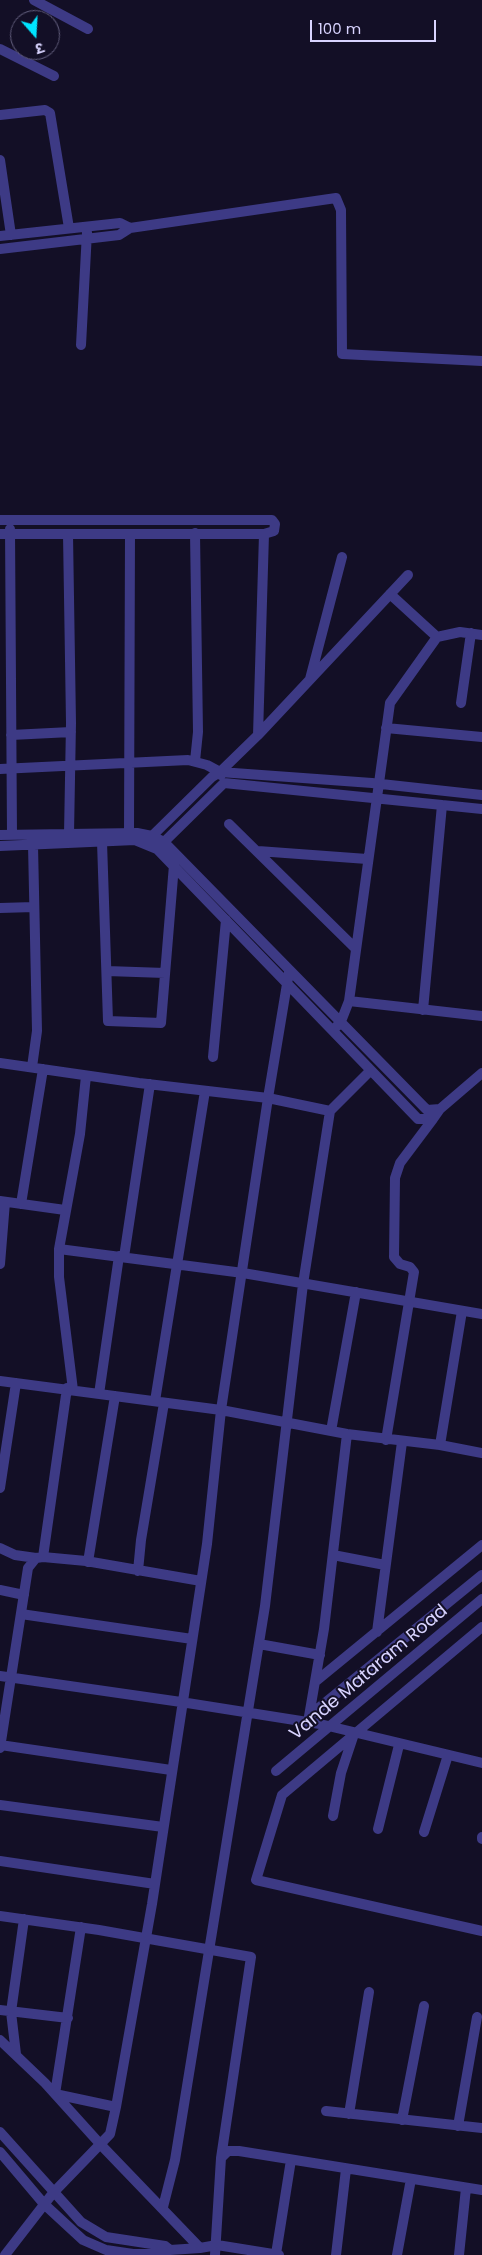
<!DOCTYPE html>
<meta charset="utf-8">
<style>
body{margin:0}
#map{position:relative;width:482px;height:2255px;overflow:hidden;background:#130f26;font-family:Poppins,"Noto Sans Devanagari",sans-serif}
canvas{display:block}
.north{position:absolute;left:10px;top:10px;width:50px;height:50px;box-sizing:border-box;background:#130f26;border:1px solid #625e7d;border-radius:50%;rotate:161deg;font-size:14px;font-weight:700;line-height:20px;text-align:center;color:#d9d4ff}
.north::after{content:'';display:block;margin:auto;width:18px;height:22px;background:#00e5ff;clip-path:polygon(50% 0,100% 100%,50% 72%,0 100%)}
.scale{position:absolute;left:310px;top:20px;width:126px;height:22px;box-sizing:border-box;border:2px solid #d9d4ff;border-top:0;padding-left:6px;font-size:15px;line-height:18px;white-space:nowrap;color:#d9d4ff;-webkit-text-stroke:4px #130f26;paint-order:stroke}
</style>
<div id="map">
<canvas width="482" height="2255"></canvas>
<div class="north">उ</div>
<div class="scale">100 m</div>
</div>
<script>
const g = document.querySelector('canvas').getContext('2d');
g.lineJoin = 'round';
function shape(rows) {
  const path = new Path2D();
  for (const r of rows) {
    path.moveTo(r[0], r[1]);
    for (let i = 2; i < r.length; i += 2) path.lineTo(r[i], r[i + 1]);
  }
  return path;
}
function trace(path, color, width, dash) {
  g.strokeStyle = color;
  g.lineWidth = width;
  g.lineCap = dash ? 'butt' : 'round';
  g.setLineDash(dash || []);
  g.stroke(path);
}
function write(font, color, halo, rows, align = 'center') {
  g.font = font + ' Poppins,sans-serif';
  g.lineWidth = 4;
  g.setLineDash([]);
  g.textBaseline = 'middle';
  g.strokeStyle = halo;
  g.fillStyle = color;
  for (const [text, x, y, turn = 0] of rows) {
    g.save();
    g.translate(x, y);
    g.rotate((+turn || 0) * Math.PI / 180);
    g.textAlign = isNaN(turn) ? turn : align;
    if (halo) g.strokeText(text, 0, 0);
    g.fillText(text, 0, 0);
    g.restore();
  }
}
const minor = shape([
 [34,0,88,29],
 [0,49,54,76],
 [0,115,45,110,50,113,69,228],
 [0,160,11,235],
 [0,236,120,223,130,228],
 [0,249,119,235,130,228,336,198,341,210,342,354,482,361],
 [81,345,87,232],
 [0,520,272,520,275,524,274,531,264,534,0,534],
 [10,529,12,835],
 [68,534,71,723,69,834],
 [390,594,437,637],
 [310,679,342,557],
 [461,703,471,633],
 [386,728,482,737],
 [11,735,71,732],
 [258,735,408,575],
 [195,761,198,732,195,533],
 [0,769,188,760,207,765,220,772],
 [221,775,220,772,258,735,264,534],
 [229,824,356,949],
 [129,833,130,534],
 [0,835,137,833,152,836,164,842,427,1110,440,1109],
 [148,840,212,777,220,772,372,783,482,795],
 [102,842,108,1021,161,1023,174,865],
 [0,846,135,840,157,849,418,1119,433,1119,440,1109,482,1073],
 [160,846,224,783,482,809],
 [258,851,367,859],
 [0,908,34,907],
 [107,971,165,973],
 [349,1001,482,1016],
 [423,1010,442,805],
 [337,1026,340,1024,349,1001,390,703,437,637,460,632,482,635],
 [213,1057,226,920],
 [0,1063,139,1083,268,1098,330,1111,303,1284,265,1606,175,2160,163,2207],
 [32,1067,37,1031,33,845],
 [330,1111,370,1071],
 [0,1201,65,1210],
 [21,1204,43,1069],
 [59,1249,243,1273,482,1314],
 [124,1257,150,1084],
 [0,1264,5,1202],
 [0,1381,221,1410,347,1434,440,1445,482,1453],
 [73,1390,59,1277,59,1249,80,1134,86,1076],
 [99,1394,119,1256],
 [155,1401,205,1091],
 [331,1431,356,1292],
 [386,1440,414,1272,410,1267,400,1264,394,1257,395,1178,400,1163,433,1119],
 [440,1445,462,1311],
 [0,1488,16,1383],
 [0,1548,15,1555,36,1558,43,1557,86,1561,201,1581],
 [333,1555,385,1565],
 [43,1557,67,1388],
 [88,1562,115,1396],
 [138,1571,141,1540,164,1403],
 [0,1590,24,1595],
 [21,1614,192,1639],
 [482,1627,282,1795,256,1880,482,1931],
 [377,1632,402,1442],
 [259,1644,320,1655],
 [0,1676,181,1702,320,1724,482,1763],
 [315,1682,482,1545],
 [309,1716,482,1575],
 [308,1722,324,1629,347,1434],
 [0,1745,171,1770],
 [0,1748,28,1568,36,1558],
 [276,1771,482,1599],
 [0,1805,163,1827],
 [333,1816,341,1773,354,1734],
 [378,1829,399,1745],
 [424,1832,448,1755],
 [482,1839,482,1837],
 [0,1861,155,1884],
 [0,1916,99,1930,251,1957,221,2158,215,2255],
 [81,1927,55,2094,116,2107],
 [0,2010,68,2018],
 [0,2040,45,2083,101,2145,200,2248,217,2245,279,2255],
 [16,2054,11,2012,24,1919],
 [326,2111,482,2128],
 [349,2114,369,1992],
 [402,2120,424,2006],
 [458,2126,477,2017],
 [0,2132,81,2222,106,2237,165,2246,170,2250],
 [0,2152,44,2204,83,2240,106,2250,133,2254,161,2254,170,2250,200,2248],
 [221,2158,228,2151,239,2151,482,2190],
 [276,2254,291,2160],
 [5,2255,53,2193,110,2134,116,2107,152,1904,207,1544,221,1410,268,1098,289,972],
 [336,2255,346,2169],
 [397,2255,411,2179],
 [459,2255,466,2188]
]);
const streetNames = [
 ["Vande Mataram Road",369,1673,-40]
];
trace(minor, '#3d3a85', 10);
write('18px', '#d9d4ff', '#130f26', streetNames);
</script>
